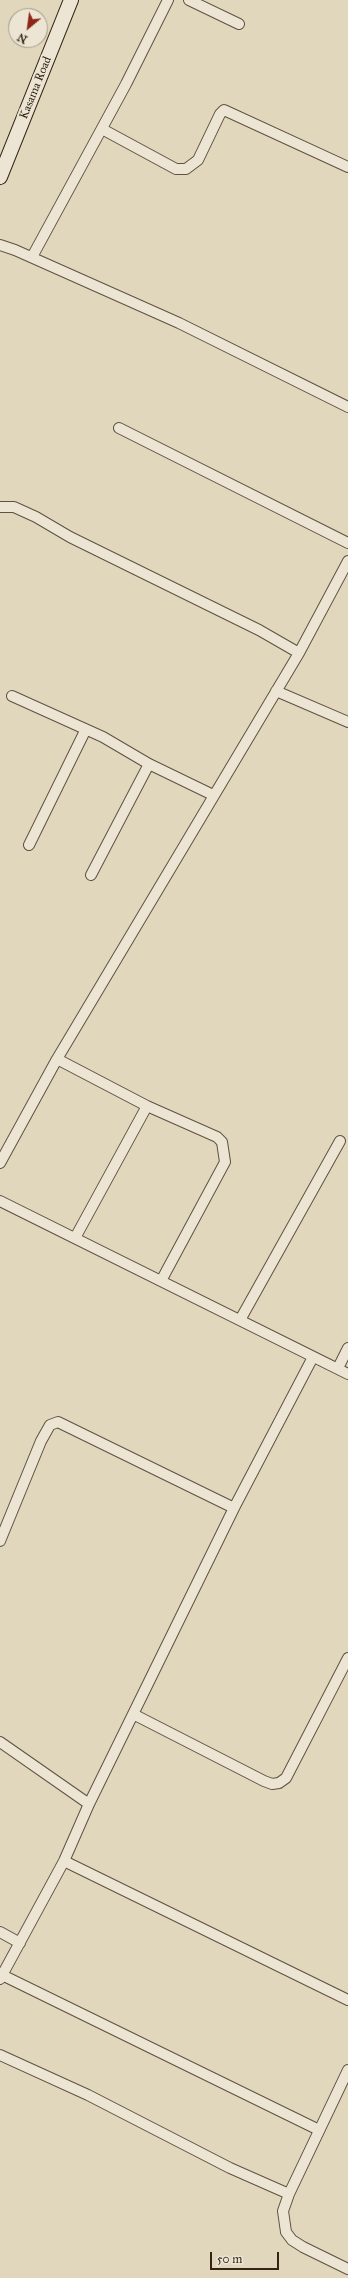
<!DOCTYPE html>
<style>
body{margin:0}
#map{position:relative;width:348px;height:2278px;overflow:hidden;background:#e1d7bd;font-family:"IM FELL Great Primer",serif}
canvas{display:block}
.north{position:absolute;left:8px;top:8px;width:40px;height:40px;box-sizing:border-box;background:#ece5d4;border:1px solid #a39888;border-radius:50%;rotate:209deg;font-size:11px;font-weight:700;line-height:16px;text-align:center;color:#352416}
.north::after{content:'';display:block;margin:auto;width:14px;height:18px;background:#8f2418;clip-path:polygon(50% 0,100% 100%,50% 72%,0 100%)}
.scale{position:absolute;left:210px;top:2252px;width:69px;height:18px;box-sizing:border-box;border:2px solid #352416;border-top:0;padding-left:5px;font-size:12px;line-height:14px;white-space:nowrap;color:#352416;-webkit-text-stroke:3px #ece5d4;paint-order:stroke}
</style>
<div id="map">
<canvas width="348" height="2278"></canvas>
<div class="north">N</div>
<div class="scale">50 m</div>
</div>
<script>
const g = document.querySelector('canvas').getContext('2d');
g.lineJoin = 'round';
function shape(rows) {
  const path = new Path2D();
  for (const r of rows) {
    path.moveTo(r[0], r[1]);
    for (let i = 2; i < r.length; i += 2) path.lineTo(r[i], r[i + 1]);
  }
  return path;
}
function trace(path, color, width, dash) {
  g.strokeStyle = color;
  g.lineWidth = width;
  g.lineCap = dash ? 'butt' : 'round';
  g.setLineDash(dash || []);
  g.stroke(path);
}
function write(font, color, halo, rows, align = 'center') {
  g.font = font + ' "IM FELL Great Primer",serif';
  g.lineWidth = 4;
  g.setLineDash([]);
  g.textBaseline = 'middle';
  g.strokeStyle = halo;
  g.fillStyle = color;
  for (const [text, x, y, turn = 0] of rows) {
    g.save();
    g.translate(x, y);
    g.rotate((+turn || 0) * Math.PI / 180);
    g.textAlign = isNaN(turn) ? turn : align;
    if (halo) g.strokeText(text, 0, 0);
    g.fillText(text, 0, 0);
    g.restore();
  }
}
const street = shape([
 [189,0,239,24],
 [102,129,176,169,186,169,198,160,220,114,224,110,348,167],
 [0,245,15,250,179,323,348,407],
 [32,257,126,84,168,0],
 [119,428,348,543],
 [0,507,14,507,36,517,70,537,259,630,299,653],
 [276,691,348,722],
 [12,696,103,737,149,764,213,795],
 [29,845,85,731],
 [91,875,149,764],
 [57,1059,147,1106,217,1137,222,1142,225,1162,161,1281],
 [0,1163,57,1059,299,653,348,561],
 [0,1201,348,1374],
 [75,1238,147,1106],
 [240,1320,340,1141],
 [338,1368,348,1348],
 [0,1541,41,1441,50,1425,58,1422,234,1508],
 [133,1714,264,1781,272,1784,279,1783,286,1778,348,1658],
 [0,1742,89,1804],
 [64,1861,348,2000],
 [0,1932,20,1943],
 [2,1975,319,2130],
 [0,1979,64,1861,89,1804,234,1508,313,1357],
 [0,2055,88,2095,230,2168,289,2194],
 [348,2070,289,2194,283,2211,286,2232,292,2240,303,2247,348,2269]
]);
const secondary = shape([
 [0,177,71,0]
]);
const streetNames = [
 ["Kasama Road",36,88,-68]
];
trace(street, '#605140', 12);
trace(secondary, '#352416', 16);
trace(street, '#ece5d4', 10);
trace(secondary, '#ece5d4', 14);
write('12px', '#352416', '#ece5d4', streetNames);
</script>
